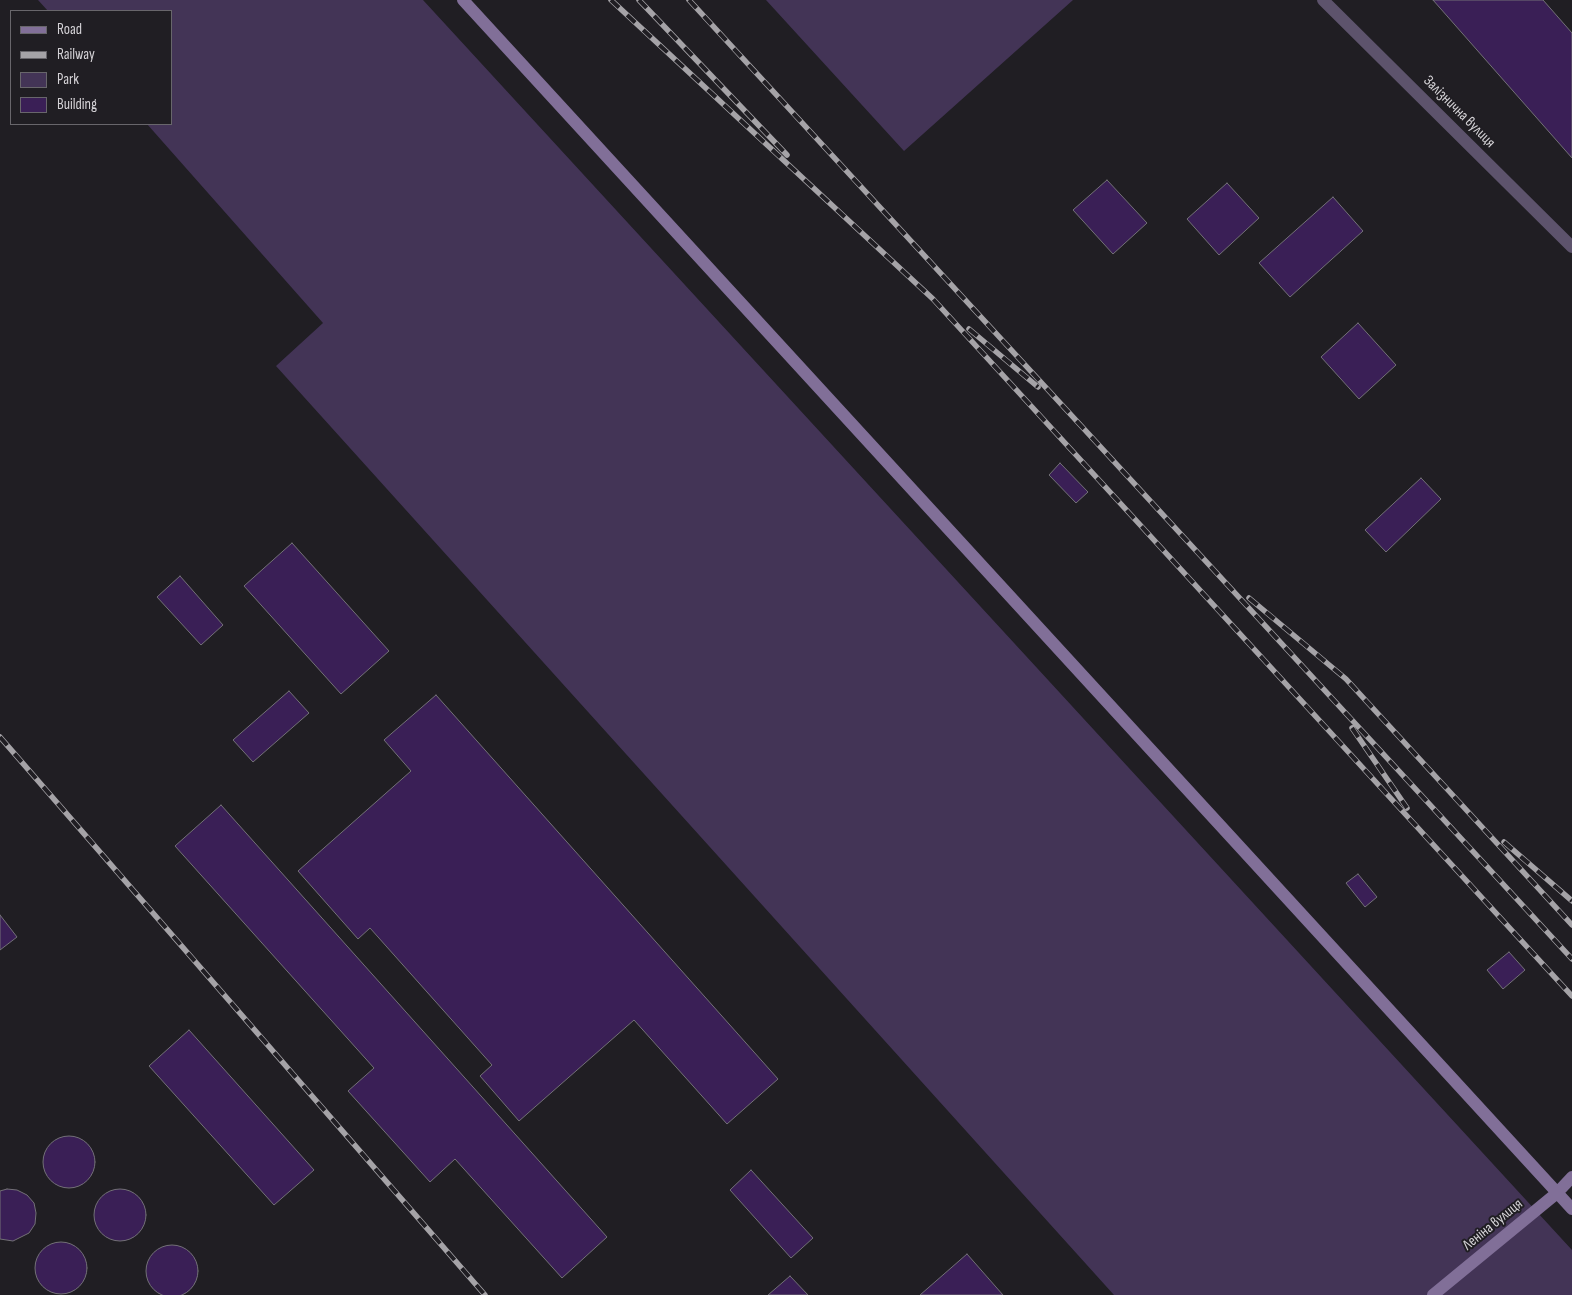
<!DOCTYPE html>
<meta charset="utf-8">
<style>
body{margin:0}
#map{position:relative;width:1572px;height:1295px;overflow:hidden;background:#201e23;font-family:"Sofia Sans Condensed",sans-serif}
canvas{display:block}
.legend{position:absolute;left:10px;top:10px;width:162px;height:115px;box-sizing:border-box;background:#201e23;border:1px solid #68666b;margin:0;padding:6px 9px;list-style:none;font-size:15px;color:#d5d3d7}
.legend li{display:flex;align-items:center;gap:10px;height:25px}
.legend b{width:25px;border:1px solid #68666b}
</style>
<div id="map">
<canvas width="1572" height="1295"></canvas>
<ul class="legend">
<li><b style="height:6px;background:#816f98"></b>Road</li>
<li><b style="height:6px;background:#a5a3a7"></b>Railway</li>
<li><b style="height:14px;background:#433456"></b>Park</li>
<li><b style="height:14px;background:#3a1f56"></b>Building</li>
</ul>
</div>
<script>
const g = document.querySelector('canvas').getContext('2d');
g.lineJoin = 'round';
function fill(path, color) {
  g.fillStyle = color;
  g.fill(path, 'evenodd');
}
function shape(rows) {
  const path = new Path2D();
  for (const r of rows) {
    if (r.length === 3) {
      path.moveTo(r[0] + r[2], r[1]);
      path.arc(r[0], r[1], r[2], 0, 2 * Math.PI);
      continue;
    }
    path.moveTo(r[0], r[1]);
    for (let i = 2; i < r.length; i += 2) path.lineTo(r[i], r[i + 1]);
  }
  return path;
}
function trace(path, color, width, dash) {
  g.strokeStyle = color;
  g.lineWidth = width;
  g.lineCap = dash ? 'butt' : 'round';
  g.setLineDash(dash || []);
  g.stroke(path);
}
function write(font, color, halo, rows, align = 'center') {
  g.font = font + ' "Sofia Sans Condensed",sans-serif';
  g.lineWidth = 4;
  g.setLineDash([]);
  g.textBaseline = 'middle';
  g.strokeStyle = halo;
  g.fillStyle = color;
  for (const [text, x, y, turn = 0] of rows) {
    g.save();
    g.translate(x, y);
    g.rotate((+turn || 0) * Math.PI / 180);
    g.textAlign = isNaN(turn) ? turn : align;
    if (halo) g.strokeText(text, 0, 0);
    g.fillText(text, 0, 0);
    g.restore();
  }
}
const green = shape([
 [38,0,423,0,1572,1250,1572,1295,1114,1295,276,366,323,323,147,124,171,124,171,11,48,11],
 [766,0,1073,0,904,151]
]);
const building = shape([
 [1433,0,1543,0,1572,33,1572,158,1433,0],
 [1107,180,1147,223,1113,254,1073,210,1107,180],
 [1227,183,1259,218,1219,255,1187,219,1227,183],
 [1333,197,1363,231,1290,297,1259,263,1333,197],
 [1358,323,1396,365,1359,399,1321,357,1358,323],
 [1060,463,1088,492,1076,503,1049,475,1060,463],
 [1421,478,1441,499,1386,552,1365,530,1421,478],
 [292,543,389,651,341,694,244,586,292,543],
 [180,576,223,625,201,645,157,597,180,576],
 [289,691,309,713,253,762,233,740,289,691],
 [436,695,778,1079,727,1124,634,1020,519,1121,480,1076,492,1065,370,928,358,939,298,871,411,771,384,740,436,695],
 [221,805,607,1237,562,1278,455,1159,430,1182,348,1091,374,1068,175,846,221,805],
 [1358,874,1377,897,1365,907,1346,883,1358,874],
 [0,915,17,937,0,950,0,915],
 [1509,952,1525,970,1503,989,1487,970,1509,952],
 [189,1030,314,1170,274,1205,149,1066,189,1030],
 [69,1162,26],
 [751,1170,813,1238,791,1258,730,1190,751,1170],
 [7,1189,17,1190,27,1195,34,1203,36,1213,35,1224,29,1233,13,1241,0,1239,0,1191,7,1189],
 [120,1215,26],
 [61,1268,26],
 [172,1271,26],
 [967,1254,1003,1295,920,1295,967,1254],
 [790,1276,808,1295,768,1295,790,1276]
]);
const street = shape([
 [1323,0,1572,247]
]);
const secondary = shape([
 [463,0,1572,1209],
 [1433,1295,1557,1193,1572,1177]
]);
const rail = shape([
 [611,0,933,299,1572,996],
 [639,0,787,155],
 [689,0,1572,959],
 [969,329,1038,387],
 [1249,598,1346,679,1572,925],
 [1352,728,1407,808],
 [0,737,485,1295],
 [1504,842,1572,901]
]);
const streetNames = [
 ["Залізнична вулиця",1459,112,45],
 ["Леніна вулиця",1493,1225,-39]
];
fill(green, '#433456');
fill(building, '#3a1f56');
trace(building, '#737177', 1);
trace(street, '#5d536c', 12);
trace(secondary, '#816f98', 12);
trace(rail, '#a5a3a7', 5.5);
trace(rail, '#201e23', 4, [11]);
write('15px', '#d5d3d7', '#201e23', streetNames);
</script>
